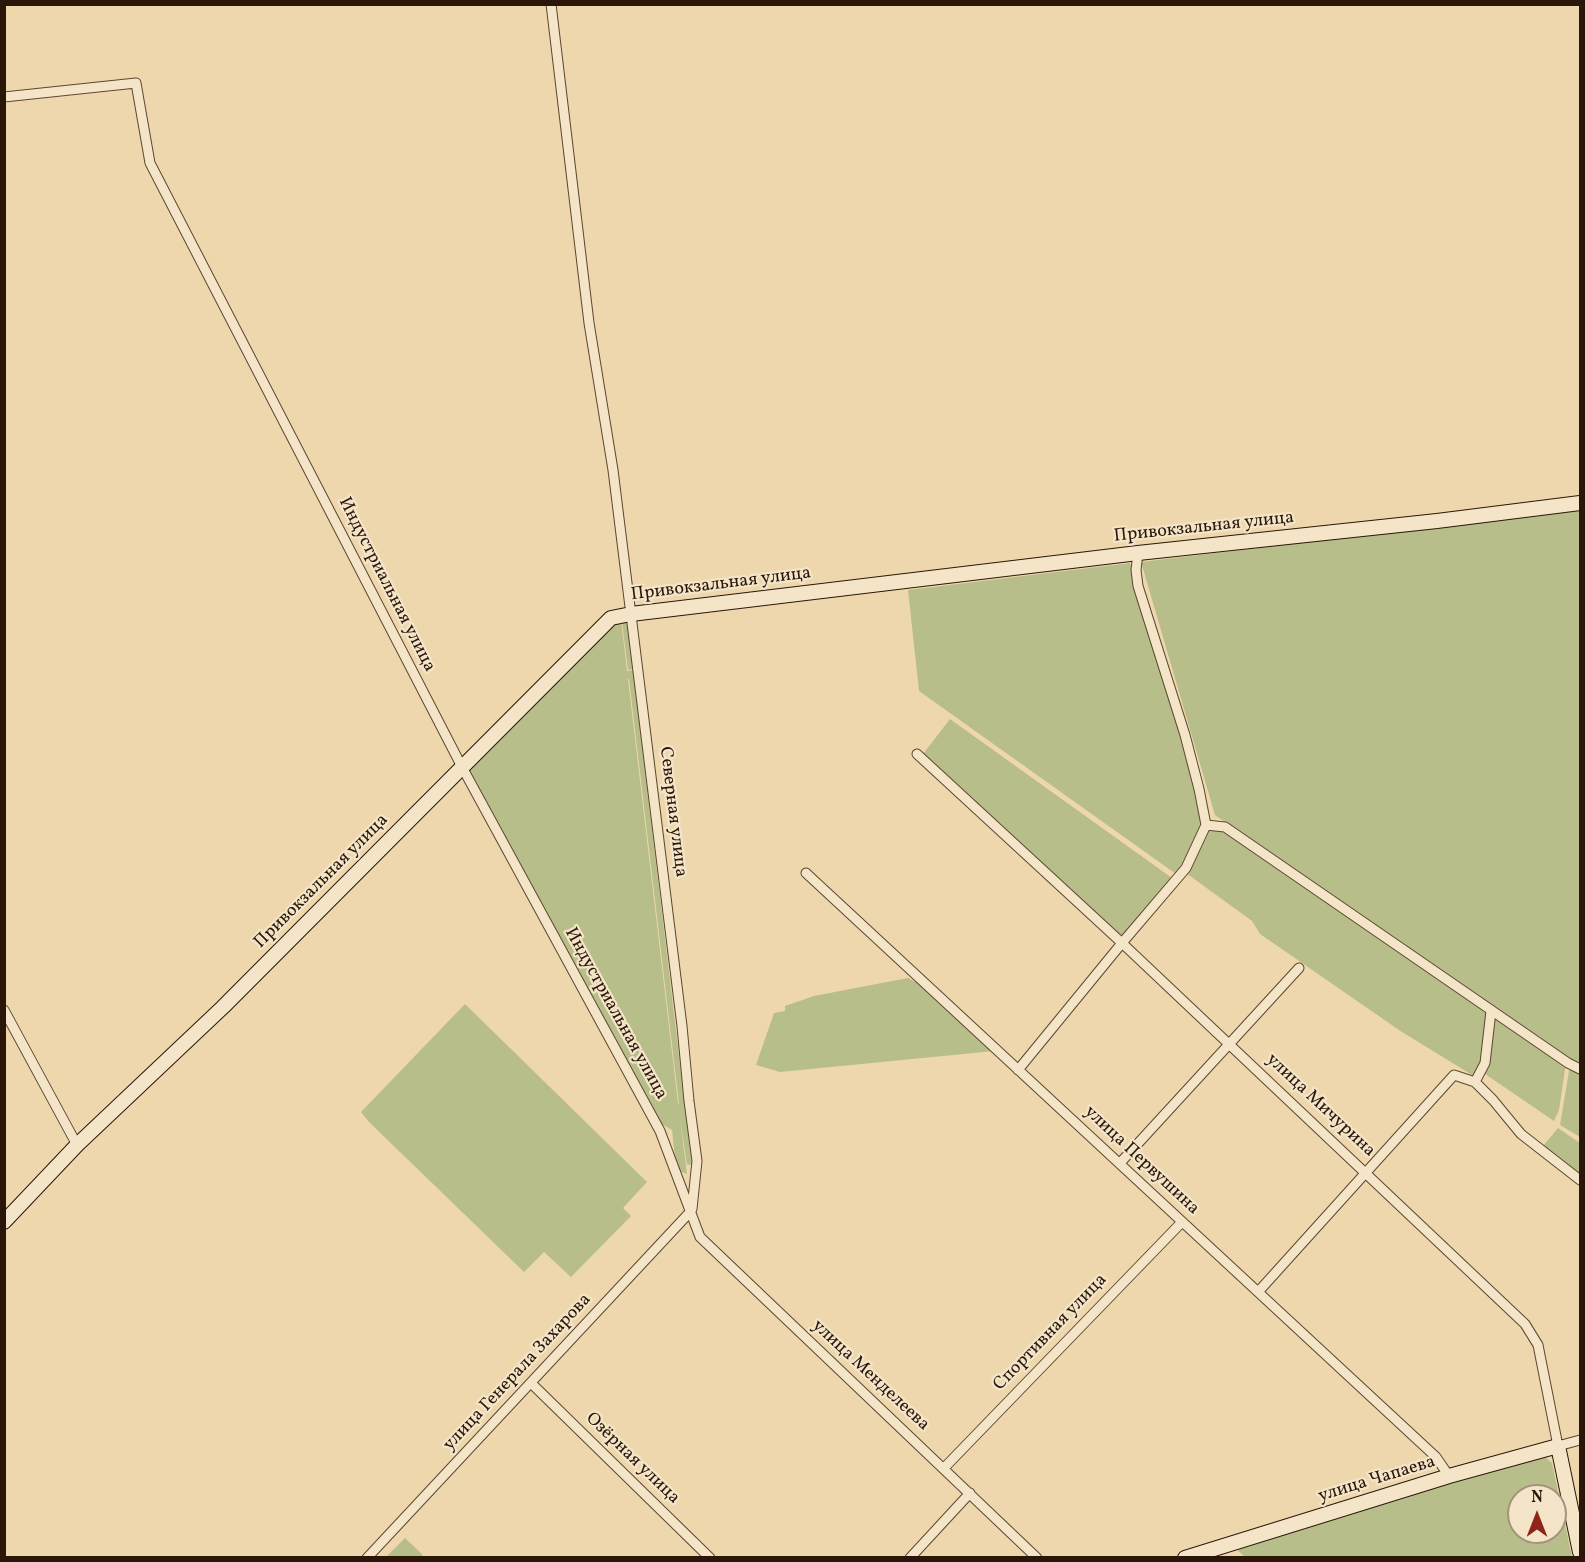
<!DOCTYPE html>
<meta charset="utf-8">
<style>
body{margin:0}
#map{position:relative;width:1585px;height:1562px;overflow:hidden;background:#eed7ac;font-family:Vollkorn,serif}
canvas{display:block}
.frame{position:absolute;inset:0;border:6px solid #2b170a;pointer-events:none}
.north{position:absolute;left:1507px;top:1484px;width:60px;height:60px;box-sizing:border-box;background:#f4e5c9;border:2px solid #a4937d;border-radius:50%;rotate:0deg;font-size:16px;font-weight:700;line-height:24px;text-align:center;color:#2b170a}
.north::after{content:'';display:block;margin:auto;width:21px;height:27px;background:#8f2418;clip-path:polygon(50% 0,100% 100%,50% 72%,0 100%)}
</style>
<div id="map">
<canvas width="1585" height="1562"></canvas>
<div class="frame"></div>
<div class="north">N</div>
</div>
<script>
const g = document.querySelector('canvas').getContext('2d');
g.lineJoin = 'round';
function fill(path, color) {
  g.fillStyle = color;
  g.fill(path, 'evenodd');
}
function shape(rows) {
  const path = new Path2D();
  for (const r of rows) {
    path.moveTo(r[0], r[1]);
    for (let i = 2; i < r.length; i += 2) path.lineTo(r[i], r[i + 1]);
  }
  return path;
}
function trace(path, color, width, dash) {
  g.strokeStyle = color;
  g.lineWidth = width;
  g.lineCap = dash ? 'butt' : 'round';
  g.setLineDash(dash || []);
  g.stroke(path);
}
function write(font, color, halo, rows, align = 'center') {
  g.font = font + ' Vollkorn,serif';
  g.lineWidth = 4.5;
  g.setLineDash([]);
  g.textBaseline = 'middle';
  g.strokeStyle = halo;
  g.fillStyle = color;
  for (const [text, x, y, turn = 0] of rows) {
    g.save();
    g.translate(x, y);
    g.rotate((+turn || 0) * Math.PI / 180);
    g.textAlign = isNaN(turn) ? turn : align;
    if (halo) g.strokeText(text, 0, 0);
    g.fillText(text, 0, 0);
    g.restore();
  }
}
const green = shape([
 [1580,509,1580,1067,1215,815,1141,562],
 [1130,563,1182,738,1203,825,1183,866,1176,874,919,691,908,590],
 [621,619,627,671,633,670,634,679,692,1164,687,1165,680,1118,687,1174,679,1171,675,1158,672,1130,658,1122,647,1105,468,768,611,622],
 [628,679,629,679,679,1104,678,1103],
 [628,621,633,669,628,670,622,622],
 [950,719,1172,878,1122,937,923,754],
 [1209,829,1222,830,1488,1012,1480,1070,1472,1075,1402,1032,1260,934,1252,921,1186,873],
 [908,978,921,985,994,1051,780,1072,756,1065,774,1013,785,1011,785,1006,814,996],
 [465,1004,647,1182,623,1208,631,1216,571,1277,544,1252,524,1272,369,1122,361,1112],
 [1495,1016,1566,1063,1559,1110,1554,1121,1485,1074],
 [1570,1065,1580,1073,1580,1137,1560,1125],
 [1558,1128,1580,1143,1580,1176,1543,1146],
 [1543,1455,1552,1463,1572,1557,1246,1558,1234,1547],
 [1519,1496,1555,1496,1555,1532,1519,1532],
 [405,1538,423,1555,420,1557,386,1557]
]);
const street = shape([
 [551,4,589,323,613,470,682,1026,689,1101,697,1161,692,1209],
 [4,97,136,83,150,163,462,767,660,1131,700,1237,1037,1558],
 [917,754,1122,943,1525,1324,1538,1345,1558,1446,1580,1440],
 [1206,825,1225,827,1568,1063,1580,1069],
 [806,873,1436,1457,1449,1476],
 [4,1010,77,1145],
 [1018,1070,1122,943,1186,868,1206,825,1199,789,1185,735,1138,586,1136,570,1138,553],
 [1475,1082,1485,1063,1491,1011],
 [1120,1163,1299,968],
 [1258,1292,1454,1075,1475,1082,1493,1100,1521,1134,1580,1180],
 [531,1383,710,1558],
 [944,1468,1182,1222],
 [367,1558,691,1211],
 [910,1558,970,1493]
]);
const secondary = shape([
 [4,1222,77,1145,223,1007,611,618,631,614,1138,553,1437,521,1580,503],
 [1185,1558,1449,1476,1558,1446,1580,1552]
]);
const streetNames = [
 ["Привокзальная улица",1204,528,-6],
 ["Индустриальная улица",386,585,63],
 ["Привокзальная улица",721,585,-7],
 ["Северная улица",672,812,83],
 ["Привокзальная улица",322,882,-45],
 ["Индустриальная улица",615,1014,61],
 ["улица Мичурина",1320,1106,43],
 ["улица Первушина",1141,1161,43],
 ["Спортивная улица",1051,1333,-46],
 ["улица Генерала Захарова",518,1373,-47],
 ["улица Менделеева",870,1376,43],
 ["Озёрная улица",632,1459,44],
 ["улица Чапаева",1377,1480,-17]
];
fill(green, '#b8be8a');
trace(street, '#5c4732', 11);
trace(secondary, '#2b170a', 16);
trace(street, '#f4e5c9', 9);
trace(secondary, '#f4e5c9', 14);
write('18px', '#2b170a', '#f4e5c9', streetNames);
</script>
